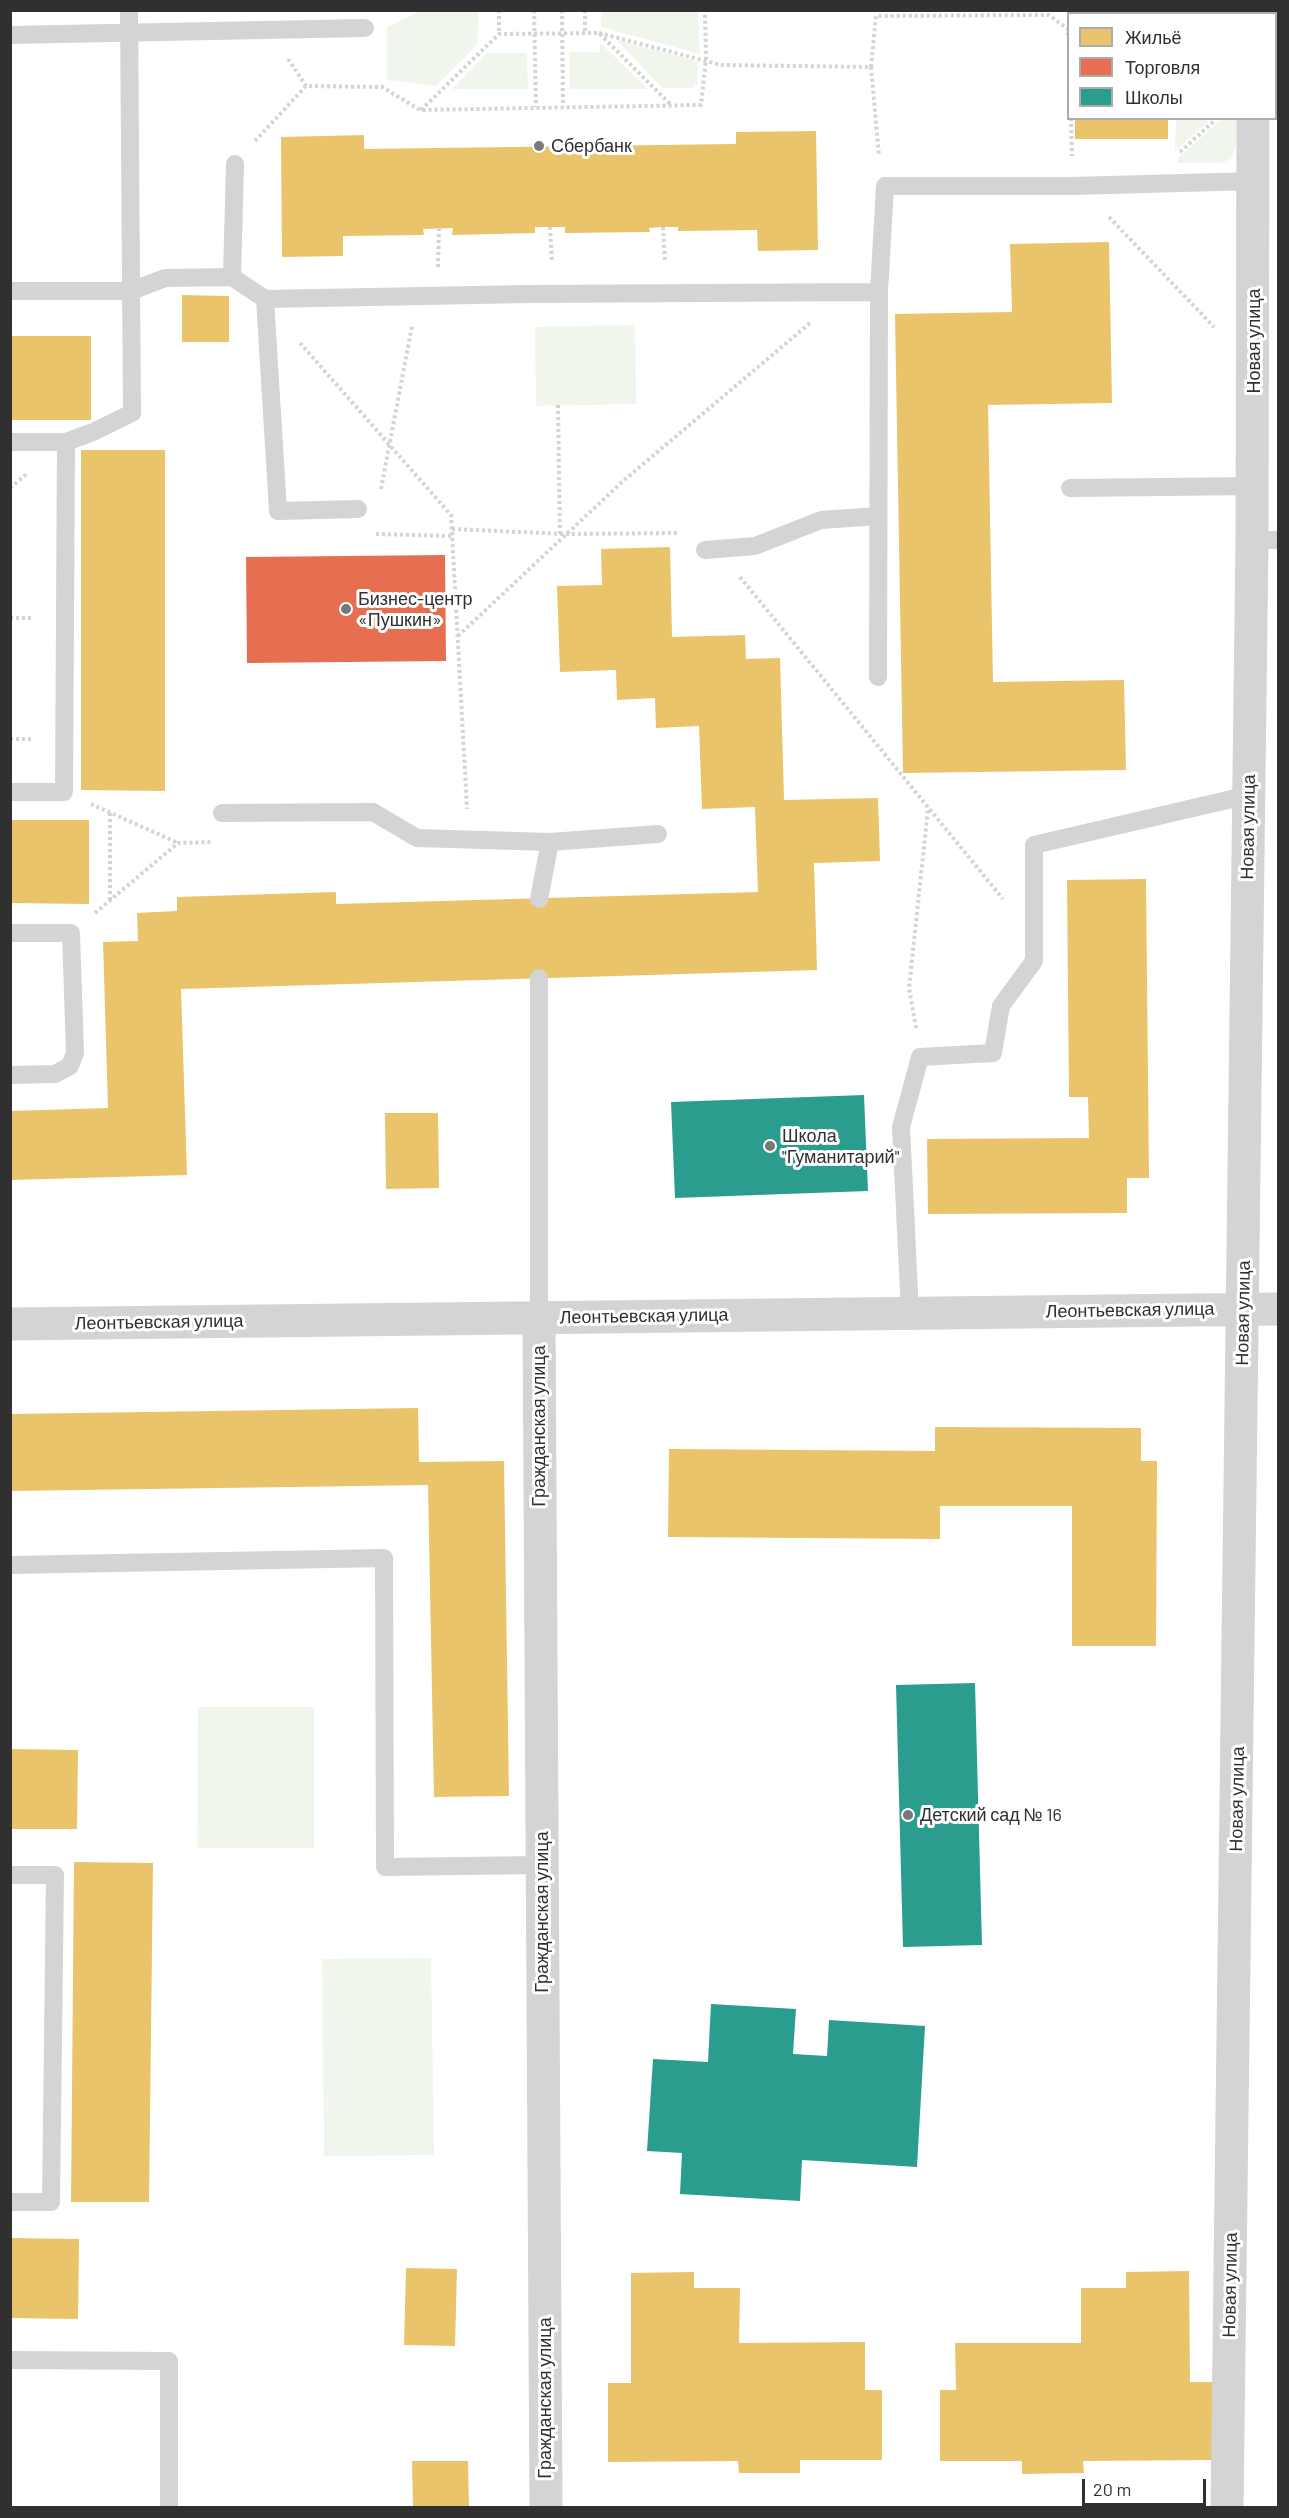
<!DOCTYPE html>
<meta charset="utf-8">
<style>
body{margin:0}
#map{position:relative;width:1289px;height:2518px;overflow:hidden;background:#fff;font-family:Barlow,sans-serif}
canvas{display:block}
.frame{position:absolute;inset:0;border:12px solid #303030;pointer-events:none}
.legend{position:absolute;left:1067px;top:12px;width:210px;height:108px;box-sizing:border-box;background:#fff;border:2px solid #acacac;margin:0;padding:8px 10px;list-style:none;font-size:18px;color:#303030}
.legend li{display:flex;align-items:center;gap:12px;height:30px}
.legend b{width:30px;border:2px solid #acacac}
.scale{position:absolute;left:1082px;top:2479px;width:124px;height:27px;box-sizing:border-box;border:3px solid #303030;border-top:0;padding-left:8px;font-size:18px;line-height:21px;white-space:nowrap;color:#303030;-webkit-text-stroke:4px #fff;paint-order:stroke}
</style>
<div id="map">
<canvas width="1289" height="2518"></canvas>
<div class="frame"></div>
<ul class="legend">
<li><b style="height:16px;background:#e9c46a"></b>Жильё</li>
<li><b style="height:16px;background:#e76f51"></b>Торговля</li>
<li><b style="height:16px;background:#2a9d8f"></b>Школы</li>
</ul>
<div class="scale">20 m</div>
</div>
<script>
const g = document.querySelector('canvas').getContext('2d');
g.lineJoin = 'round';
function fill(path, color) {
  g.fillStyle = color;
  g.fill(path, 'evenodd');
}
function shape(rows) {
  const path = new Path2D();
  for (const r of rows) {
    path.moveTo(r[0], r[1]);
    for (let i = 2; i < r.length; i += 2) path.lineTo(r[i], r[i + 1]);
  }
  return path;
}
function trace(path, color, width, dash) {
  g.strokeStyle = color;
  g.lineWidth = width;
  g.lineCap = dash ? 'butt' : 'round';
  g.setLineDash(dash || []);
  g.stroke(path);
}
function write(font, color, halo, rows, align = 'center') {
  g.font = font + ' Barlow,sans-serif';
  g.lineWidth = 6;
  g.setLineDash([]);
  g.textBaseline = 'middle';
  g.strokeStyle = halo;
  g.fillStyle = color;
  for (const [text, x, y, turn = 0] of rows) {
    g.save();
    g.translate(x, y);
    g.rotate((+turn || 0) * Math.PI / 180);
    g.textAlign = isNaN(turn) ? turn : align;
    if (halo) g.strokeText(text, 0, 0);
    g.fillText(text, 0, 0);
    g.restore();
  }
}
const green = shape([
 [430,10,479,11,477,45,436,86,387,80,387,27,419,12],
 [601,11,698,11,700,54,601,27],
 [1176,11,1235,11,1235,13,1176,14],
 [617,40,699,62,697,84,693,88,662,88],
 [600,43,648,89,570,89,569,52,600,52],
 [487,53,527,53,528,89,452,89],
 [1223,118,1236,119,1236,145,1231,159,1220,163,1177,163,1178,158],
 [1176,119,1176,118,1211,119,1175,151],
 [635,325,636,404,536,406,535,327],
 [198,1707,314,1707,314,1848,197,1848],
 [431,1958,434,2155,324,2156,322,1959]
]);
const homes = shape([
 [1075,10,1168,10,1168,14,1075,14],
 [1075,118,1168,118,1168,139,1075,139],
 [816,131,818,250,758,251,757,230,678,231,678,227,663,227,649,228,650,232,565,233,565,227,535,227,535,233,452,235,453,228,423,229,424,235,343,236,343,256,282,257,281,137,364,135,364,149,736,144,736,132],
 [1109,242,1112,403,988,405,993,682,1124,680,1126,770,903,773,895,314,1012,312,1010,244],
 [182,295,229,296,229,342,182,342],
 [10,336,91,336,91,420,10,420],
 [81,450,165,450,165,791,81,790],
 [670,547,672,637,745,635,746,659,780,658,784,800,878,798,880,861,814,863,817,970,181,989,187,1175,10,1180,10,1111,108,1108,103,942,138,941,137,913,177,911,177,897,336,892,336,904,758,892,755,807,702,809,699,726,656,728,655,698,617,700,616,670,560,672,557,586,602,585,601,549],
 [10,820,89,820,89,904,10,903],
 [1146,879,1149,1178,1127,1178,1127,1213,928,1214,927,1139,1089,1138,1088,1097,1069,1097,1067,880],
 [385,1113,438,1113,439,1188,386,1189],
 [418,1408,419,1462,504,1461,509,1796,434,1797,428,1485,10,1491,10,1414],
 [935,1427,1141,1428,1141,1461,1157,1461,1156,1646,1072,1646,1072,1506,940,1506,940,1539,668,1537,669,1449,935,1451],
 [10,1749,78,1750,77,1829,10,1829],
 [74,1862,153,1863,149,2202,71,2202],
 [10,2238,79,2239,78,2319,10,2318],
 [406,2268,457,2269,455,2346,404,2345],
 [1189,2271,1190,2382,1213,2382,1214,2460,1083,2461,1084,2473,1022,2474,1022,2461,940,2461,940,2390,956,2390,955,2343,1081,2343,1081,2288,1126,2288,1126,2272],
 [694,2272,694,2288,740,2288,739,2343,865,2342,865,2390,882,2390,882,2460,800,2460,800,2473,739,2473,738,2461,608,2462,608,2383,631,2383,631,2273],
 [412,2461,468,2461,469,2508,413,2508]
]);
const shops = shape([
 [445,555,446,661,247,663,246,557]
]);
const schools = shape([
 [864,1095,868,1191,675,1198,671,1102],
 [975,1683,982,1945,903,1947,896,1685],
 [711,2004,796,2009,793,2054,827,2056,829,2020,925,2026,917,2167,802,2160,800,2201,680,2194,682,2153,647,2151,653,2059,708,2062]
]);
const path = shape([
 [499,10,499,34],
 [534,10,536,107],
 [562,10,563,107],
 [585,10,585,33],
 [599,33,721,65,871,67,879,156],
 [288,59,306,86],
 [871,67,876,16,1049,15,1068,29,1068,35],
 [1278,88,1278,41],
 [421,110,499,34,599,33,672,106],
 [1071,118,1072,156],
 [255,141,306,86,382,87,420,110,701,105,706,60,705,10],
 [1180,152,1214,121],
 [1109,217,1214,327],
 [550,227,552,262],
 [663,227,665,262],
 [438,267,439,229],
 [300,343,451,515,467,809],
 [558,405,560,534],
 [10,488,28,473],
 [381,489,412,326],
 [452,529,565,534,679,533],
 [376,534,453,536],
 [740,577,1003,899],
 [10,618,34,618],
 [458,636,622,482,810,323],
 [10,739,34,739],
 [91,804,178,843],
 [110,900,110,813],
 [95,913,178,843,212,842],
 [916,1028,909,988,928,809]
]);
const lane = shape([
 [10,35,365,28],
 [232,277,235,164],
 [10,291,131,291,165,278,232,277,265,299,528,294,879,292,885,186,1072,186,1255,181],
 [265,299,278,511,358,509],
 [10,442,66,442,93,432,132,413,129,10],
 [1070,488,1253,486],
 [1252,540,1278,540],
 [705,550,755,546,821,520,877,516],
 [878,677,879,292],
 [10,792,64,792,66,442],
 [222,813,373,812,417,838,550,842,658,834],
 [539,899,550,842],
 [10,933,71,933,75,1053,70,1066,55,1074,10,1075],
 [910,1313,901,1127,920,1057,993,1053,1001,1006,1034,961,1034,845,1249,795],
 [539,1317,539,978],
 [10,1565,384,1558,385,1867,542,1865],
 [10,1875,55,1875,51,2202,10,2202],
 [10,2360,169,2361,169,2508]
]);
const street = shape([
 [1249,10,1250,14],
 [539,1317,546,2508],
 [10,1324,1278,1309],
 [1227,2508,1252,540,1253,118]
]);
const markers = [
 [539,146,6,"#787878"],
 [346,609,6,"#787878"],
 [770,1146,6,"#787878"],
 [908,1815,6,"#787878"]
];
const poiNames = [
 ["Сбербанк",551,146],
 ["Бизнес-центр",358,599],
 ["«Пушкин»",358,620],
 ["Школа",782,1136],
 ["\"Гуманитарий\"",782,1157],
 ["Детский сад № 16",920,1815]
];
const streetNames = [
 ["Новая улица",1254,341,-90],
 ["Новая улица",1248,827,-89],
 ["Леонтьевская улица",1130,1310,-1],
 ["Новая улица",1243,1313,-89],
 ["Леонтьевская улица",644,1316,-1],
 ["Леонтьевская улица",159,1322,-1],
 ["Гражданская улица",539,1426,-90],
 ["Новая улица",1237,1799,-89],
 ["Гражданская улица",542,1912,-90],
 ["Новая улица",1230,2285,-89],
 ["Гражданская улица",545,2398,-90]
];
fill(green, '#f0f6ec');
fill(homes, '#e9c46a');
fill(shops, '#e76f51');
fill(schools, '#2a9d8f');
trace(path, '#d4d4d4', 4, [3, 3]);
trace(lane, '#d4d4d4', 18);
trace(street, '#d4d4d4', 33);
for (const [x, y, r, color] of markers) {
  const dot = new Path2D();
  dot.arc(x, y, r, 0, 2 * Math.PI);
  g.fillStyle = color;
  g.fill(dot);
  trace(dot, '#fff', 2);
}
write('18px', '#303030', '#fff', poiNames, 'left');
write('18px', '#303030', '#fff', streetNames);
</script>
